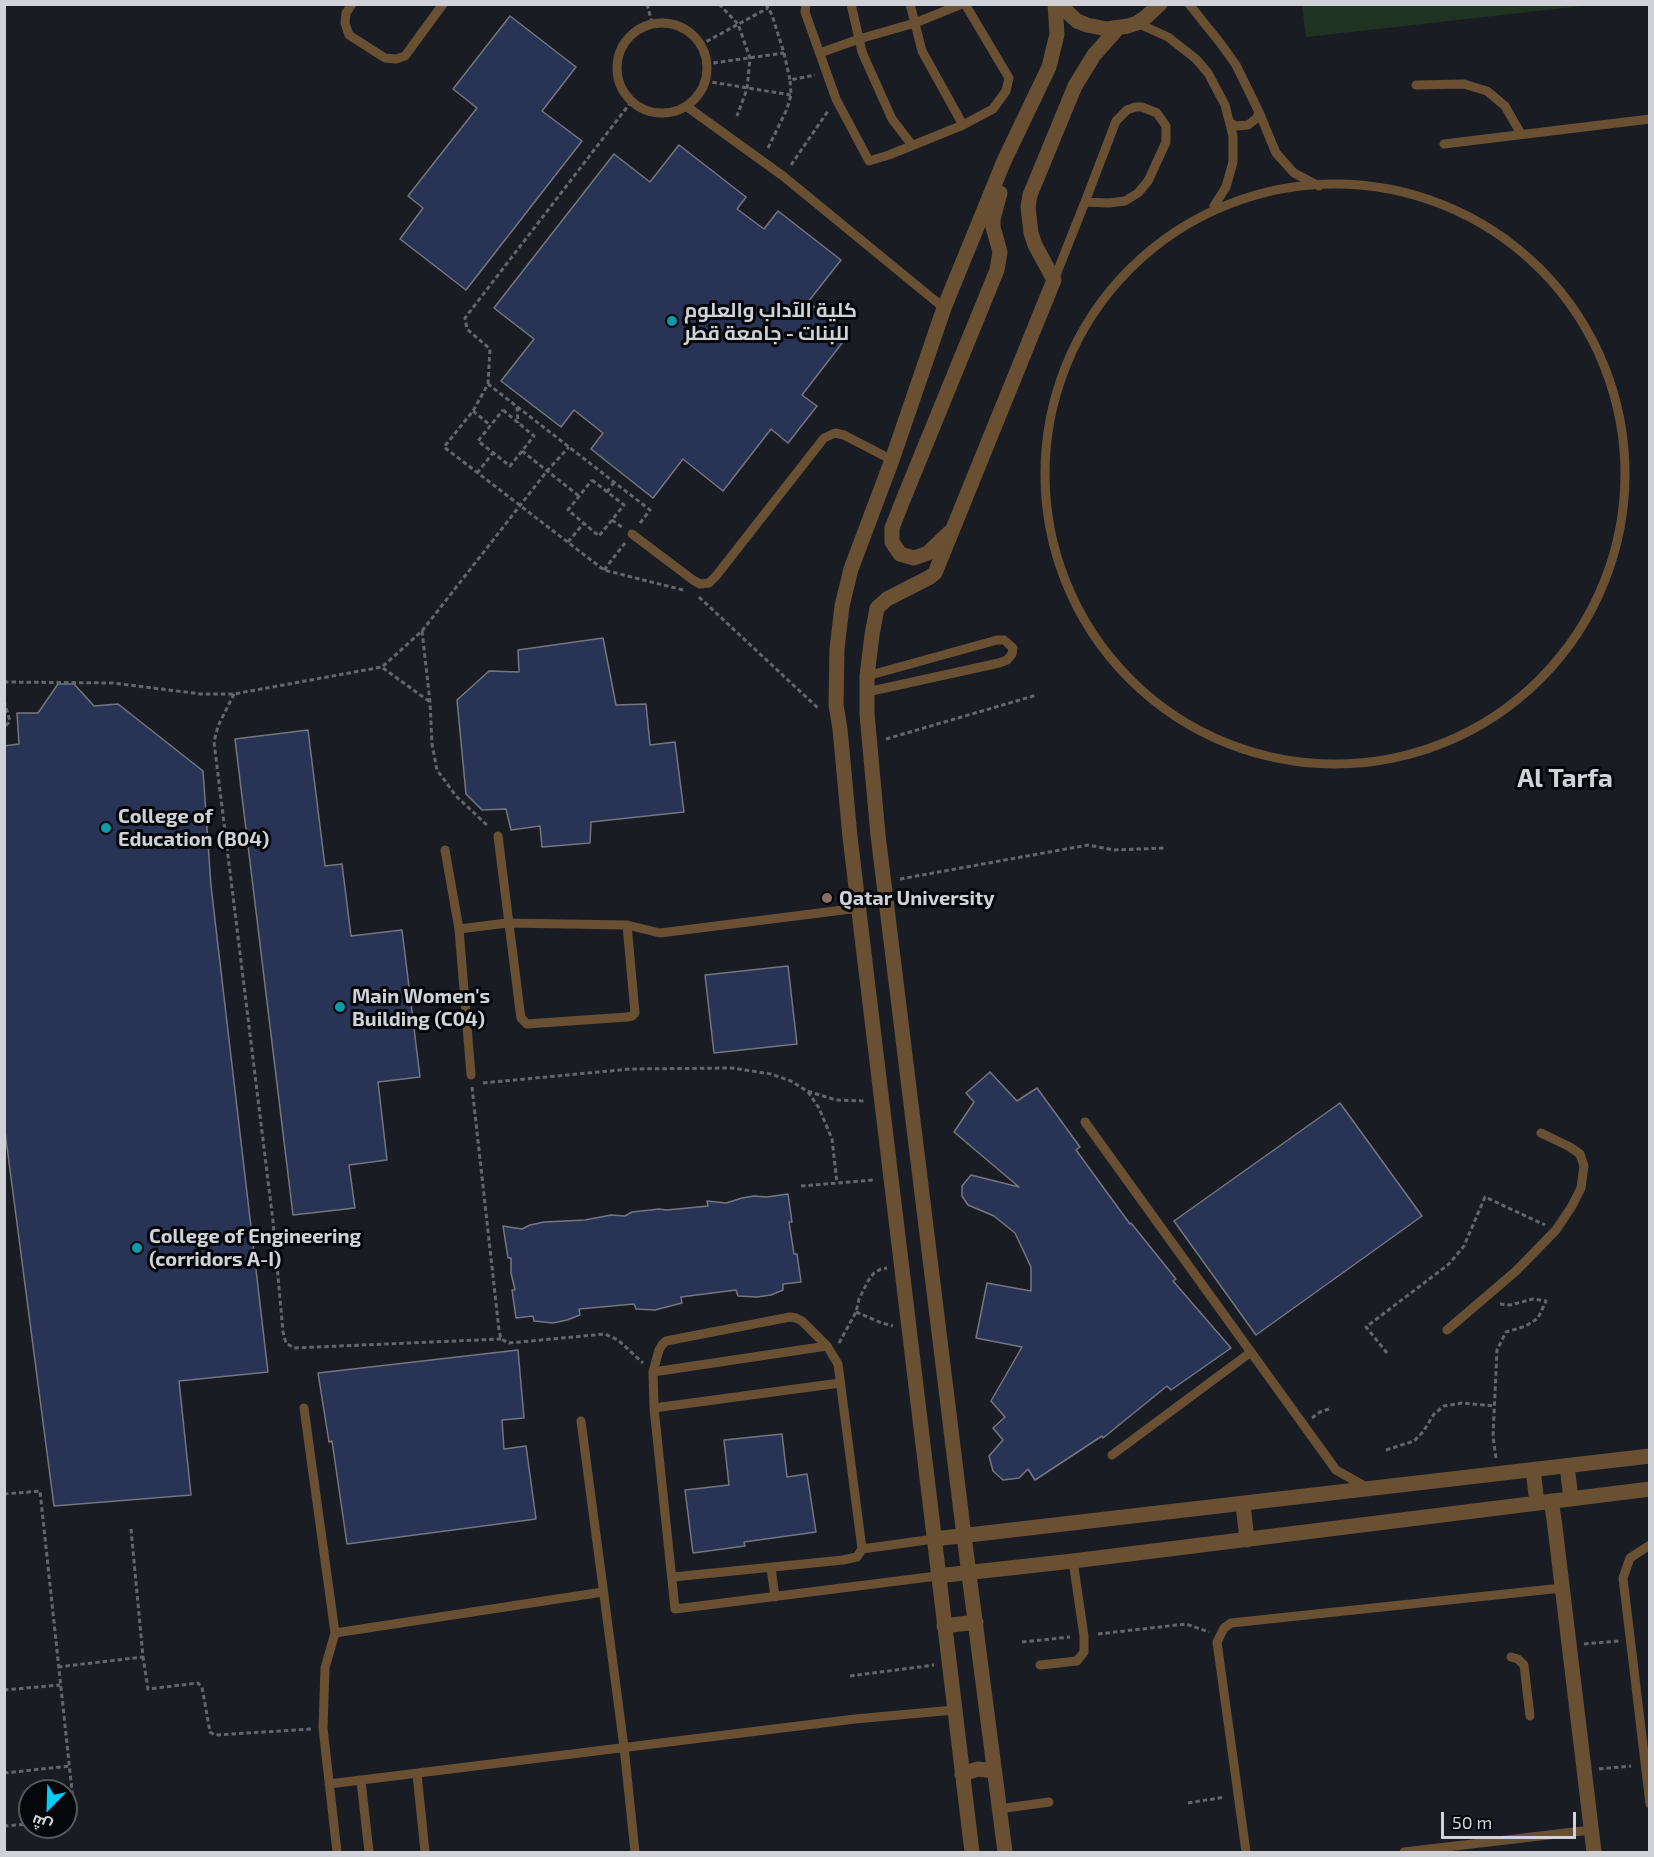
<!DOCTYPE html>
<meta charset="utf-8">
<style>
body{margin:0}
#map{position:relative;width:1654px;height:1857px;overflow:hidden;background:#1a1c24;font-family:"Exo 2",Cairo,sans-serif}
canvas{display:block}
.frame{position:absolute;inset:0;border:6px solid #d0d2d7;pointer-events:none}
.north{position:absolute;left:18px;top:1779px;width:60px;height:60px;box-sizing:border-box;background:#06070a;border:2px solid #57585c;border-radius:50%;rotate:203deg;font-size:16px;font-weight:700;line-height:24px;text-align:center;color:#d0d2d7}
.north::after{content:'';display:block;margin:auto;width:21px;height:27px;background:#04cbf9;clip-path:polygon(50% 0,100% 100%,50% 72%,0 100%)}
.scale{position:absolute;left:1441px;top:1812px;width:135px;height:27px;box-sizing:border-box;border:3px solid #d0d2d7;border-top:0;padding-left:8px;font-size:18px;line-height:21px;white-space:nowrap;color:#d0d2d7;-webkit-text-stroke:4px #06070a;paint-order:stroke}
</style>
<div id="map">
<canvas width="1654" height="1857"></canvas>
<div class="frame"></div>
<div class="north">ش</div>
<div class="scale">50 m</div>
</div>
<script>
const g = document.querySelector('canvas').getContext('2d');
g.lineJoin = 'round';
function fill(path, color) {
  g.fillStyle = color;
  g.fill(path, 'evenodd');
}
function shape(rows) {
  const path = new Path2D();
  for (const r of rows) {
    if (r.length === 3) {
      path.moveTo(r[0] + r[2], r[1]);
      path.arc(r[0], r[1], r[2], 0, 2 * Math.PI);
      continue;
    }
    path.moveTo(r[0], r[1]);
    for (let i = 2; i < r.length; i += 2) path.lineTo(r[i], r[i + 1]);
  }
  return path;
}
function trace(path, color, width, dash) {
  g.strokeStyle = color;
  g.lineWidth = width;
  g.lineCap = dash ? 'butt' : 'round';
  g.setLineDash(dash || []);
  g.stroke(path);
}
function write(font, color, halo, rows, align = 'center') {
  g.font = font + ' "Exo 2",Cairo,sans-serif';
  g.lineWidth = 6;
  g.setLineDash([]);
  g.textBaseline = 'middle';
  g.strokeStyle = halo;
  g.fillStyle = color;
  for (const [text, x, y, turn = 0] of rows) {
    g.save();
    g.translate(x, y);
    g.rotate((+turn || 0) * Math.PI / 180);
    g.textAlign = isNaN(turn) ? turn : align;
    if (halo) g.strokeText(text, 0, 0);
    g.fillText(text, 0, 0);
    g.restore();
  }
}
const green = shape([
 [1302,5,1302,4,1591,5,1306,37]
]);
const building = shape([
 [510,16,576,67,542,111,582,141,466,290,400,239,423,208,408,196,477,108,453,89,510,16],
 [679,145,746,197,737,209,764,229,778,211,841,260,808,302,849,334,802,395,817,406,788,443,771,429,723,491,683,459,653,498,591,449,603,433,574,410,561,427,501,381,534,339,494,308,614,154,650,182,679,145],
 [603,638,616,705,646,704,650,745,675,742,684,812,591,822,590,843,542,847,540,826,511,830,506,809,482,810,466,794,457,700,489,671,519,672,518,650,603,638],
 [58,684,74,684,94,706,118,704,203,771,211,886,268,1372,179,1381,191,1495,54,1506,4,1124,4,746,19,744,17,713,38,713,58,684],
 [308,730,325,866,342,864,351,936,402,930,420,1077,378,1082,387,1160,349,1165,355,1208,293,1215,235,739,308,730],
 [788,966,797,1044,714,1053,705,975,788,966],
 [990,1072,1017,1101,1037,1088,1080,1147,1076,1150,1130,1224,1131,1223,1176,1279,1173,1281,1231,1348,1171,1390,1167,1386,1103,1438,1102,1436,1035,1480,1028,1469,1019,1478,1003,1480,993,1471,989,1456,1003,1440,993,1428,1005,1417,991,1401,1022,1347,976,1338,987,1283,1031,1291,1031,1267,1015,1233,994,1216,968,1205,962,1196,962,1186,971,1175,1019,1187,954,1132,974,1102,966,1093,990,1072],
 [1340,1103,1422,1216,1256,1335,1174,1221,1340,1103],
 [788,1194,792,1222,789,1222,794,1254,797,1254,801,1282,783,1284,783,1290,771,1295,757,1297,738,1296,736,1290,681,1297,682,1303,655,1310,636,1309,634,1304,579,1309,580,1315,567,1320,553,1323,534,1321,533,1316,516,1318,512,1290,515,1290,511,1273,511,1258,508,1258,503,1226,522,1229,530,1225,544,1222,585,1220,611,1215,625,1216,632,1212,659,1209,667,1210,708,1206,707,1201,726,1203,742,1198,754,1196,767,1197,788,1194],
 [518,1350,524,1418,502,1420,504,1449,526,1446,536,1519,347,1544,332,1441,329,1442,318,1373,518,1350],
 [782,1434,787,1477,807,1474,816,1532,744,1542,745,1546,693,1553,685,1490,729,1485,724,1440,782,1434]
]);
const path = shape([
 [647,4,652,23],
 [719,4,738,24,750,58,747,89,737,116],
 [766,4,772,15,784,53,790,80,815,75],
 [700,45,768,8],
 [706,64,784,53],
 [705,81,791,95],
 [768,148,787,109,791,95,790,80],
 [791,165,828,111],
 [488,384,490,349,467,329,465,318,631,102],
 [517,407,518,423],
 [503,410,534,436,510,466,478,441,503,410],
 [473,411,490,425],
 [522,451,579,496],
 [477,473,493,453],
 [592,480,624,505,599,536,568,510,592,480],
 [607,492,615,481],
 [612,520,623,528],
 [640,523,650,510,488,384,473,411,444,447,604,570,683,590],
 [568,542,584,523],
 [604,570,625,543],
 [699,597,819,709],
 [422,631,430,702,432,744,437,770,456,796,489,827],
 [383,668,430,702],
 [4,682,113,683,201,694,234,694,382,667,422,631,547,471,569,447],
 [234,694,218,726,214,742,273,1221,283,1332,286,1343,294,1348,501,1339],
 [4,701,10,721,4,728],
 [886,739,1037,695],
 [900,879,1088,845,1114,850,1165,848],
 [483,1083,630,1069,732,1068,771,1074,791,1081,807,1091,836,1100,866,1101],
 [472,1087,499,1330,501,1339,509,1343,605,1334,618,1340,643,1363],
 [808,1092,819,1108,832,1139,837,1183],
 [801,1186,874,1180],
 [856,1312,882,1323,893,1326],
 [839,1343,856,1312,859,1299,868,1281,874,1273,881,1269,887,1268],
 [1387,1353,1366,1327,1449,1264,1464,1246,1485,1197,1545,1225],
 [1312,1418,1320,1412,1329,1409],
 [1386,1450,1414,1441,1423,1432,1434,1414,1444,1406,1462,1403,1495,1406],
 [1496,1458,1493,1437,1497,1350,1506,1332,1526,1326,1538,1318,1546,1301,1533,1299,1510,1305,1499,1304],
 [4,1494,40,1491,75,1819,66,1820],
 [131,1529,143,1657,148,1689,198,1683,202,1687,210,1732,215,1735,312,1729],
 [1098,1634,1186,1624,1209,1632],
 [1022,1642,1070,1637],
 [1584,1644,1619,1641],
 [58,1667,143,1657],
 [850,1676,934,1665],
 [4,1690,60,1685],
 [1599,1769,1631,1766],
 [4,1773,70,1766],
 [1188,1803,1225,1797],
 [4,1826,30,1824]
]);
const service = shape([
 [352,4,346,13,345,23,349,35,385,58,396,59,405,56,443,4],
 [806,4,805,12,836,99,869,161,889,155,963,125,993,109,1006,91,1009,78,965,4],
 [851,4,862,52,892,119,912,145],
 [910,4,922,51,963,125],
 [1189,4,1221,44,1236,65,1259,112,1276,153,1294,173,1319,186],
 [1137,23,1168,37,1196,59,1208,73,1225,105,1233,136,1233,162,1226,187,1214,206],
 [662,68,45],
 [820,53,859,39,915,23,962,4],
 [1416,85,1464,84,1487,91,1505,106,1521,134],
 [686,106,783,176,944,308],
 [1135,107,1142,107,1157,113,1166,126,1166,142,1148,181,1138,193,1125,201,1109,203,1085,202,1116,121,1127,110,1135,107],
 [1230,123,1236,126,1248,125,1257,118,1259,112],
 [1444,144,1650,119],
 [1335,474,290],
 [1054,280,1085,202],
 [632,534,693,580,700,584,709,583,716,576,824,438,835,433,844,435,892,460],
 [867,692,999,663,1007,660,1012,654,1013,648,1004,640,997,640,867,676],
 [498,836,520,1011,521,1018,527,1024,627,1017,632,1016,635,1013,627,925],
 [445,850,459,929],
 [471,1075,459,929,507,923,627,925,660,933,859,908],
 [1085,1122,1336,1470,1368,1488],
 [1447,1330,1516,1271,1556,1230,1572,1206,1581,1188,1584,1166,1580,1154,1570,1147,1541,1133],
 [653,1372,659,1350,662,1345,666,1341,790,1317,796,1318,802,1321,827,1346],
 [304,1408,335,1633,603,1592],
 [654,1408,840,1383],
 [581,1421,624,1747,635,1852],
 [1112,1455,1251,1352],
 [934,1539,862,1549,838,1364,827,1346,653,1372,654,1408,675,1609,937,1576],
 [1650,1545,1630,1558,1623,1578,1650,1804],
 [771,1568,775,1597],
 [673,1577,843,1560,857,1557,862,1549],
 [335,1633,325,1668,323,1728,337,1852],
 [1511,1657,1518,1659,1524,1665,1530,1716],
 [1040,1665,1077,1661,1084,1652,1084,1636,1073,1561],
 [417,1774,425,1852],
 [361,1781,369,1852],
 [329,1784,855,1719,954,1710],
 [999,1809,1049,1802],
 [1246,1852,1217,1642,1224,1628,1231,1623,1562,1588],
 [1404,1852,1591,1830]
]);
const minor = shape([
 [1059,4,1077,21,1087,25,1107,29,1128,26,1137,23,1146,17,1160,4],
 [950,532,928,553,914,558,900,554,892,542,892,528,903,500,997,270,1000,252,993,227,993,219,1000,193],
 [1567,1466,1571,1499],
 [1533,1470,1537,1503],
 [1551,1501,1554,1519,1594,1852],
 [1243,1504,1247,1540],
 [934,1539,1650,1456],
 [937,1576,1073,1561,1650,1489],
 [944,1626,976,1622],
 [962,1774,978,1769,994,1771],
 [972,1852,850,837,840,729,836,705,837,649,842,606,851,569,892,460,944,308,1004,161,1049,67,1057,34,1055,4],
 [1005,1852,964,1536,878,835,867,714,867,676,872,635,877,608,887,599,930,577,935,573,1054,280,1035,245,1031,233,1028,207,1030,195,1075,86,1094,55,1118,28]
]);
const markers = [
 [672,321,6,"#0f9aa8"],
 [106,828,6,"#0f9aa8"],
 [827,898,6,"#8d6e63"],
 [340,1007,6,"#0f9aa8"],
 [137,1248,6,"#0f9aa8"]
];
const poiNames = [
 ["كلية الآداب والعلوم",684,310],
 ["للبنات - جامعة قطر",684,333],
 ["College of",118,816],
 ["Education (B04)",118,839],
 ["Qatar University",839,898],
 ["Main Women's",352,996],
 ["Building (C04)",352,1019],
 ["College of Engineering",149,1236],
 ["(corridors A-I)",149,1259]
];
const districtNames = [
 ["Al Tarfa",1565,778]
];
fill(green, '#1e3321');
fill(building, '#283355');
trace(building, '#747780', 1.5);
trace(path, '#64666d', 3, [4.5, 3]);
trace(service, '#6a5033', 9);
trace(minor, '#6a5033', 15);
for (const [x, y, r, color] of markers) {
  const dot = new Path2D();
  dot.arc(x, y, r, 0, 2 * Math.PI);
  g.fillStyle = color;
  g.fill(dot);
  trace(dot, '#06070a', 2);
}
write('bold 20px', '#d0d2d7', '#06070a', poiNames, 'left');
write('bold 26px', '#d0d2d7', '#06070a', districtNames);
</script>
